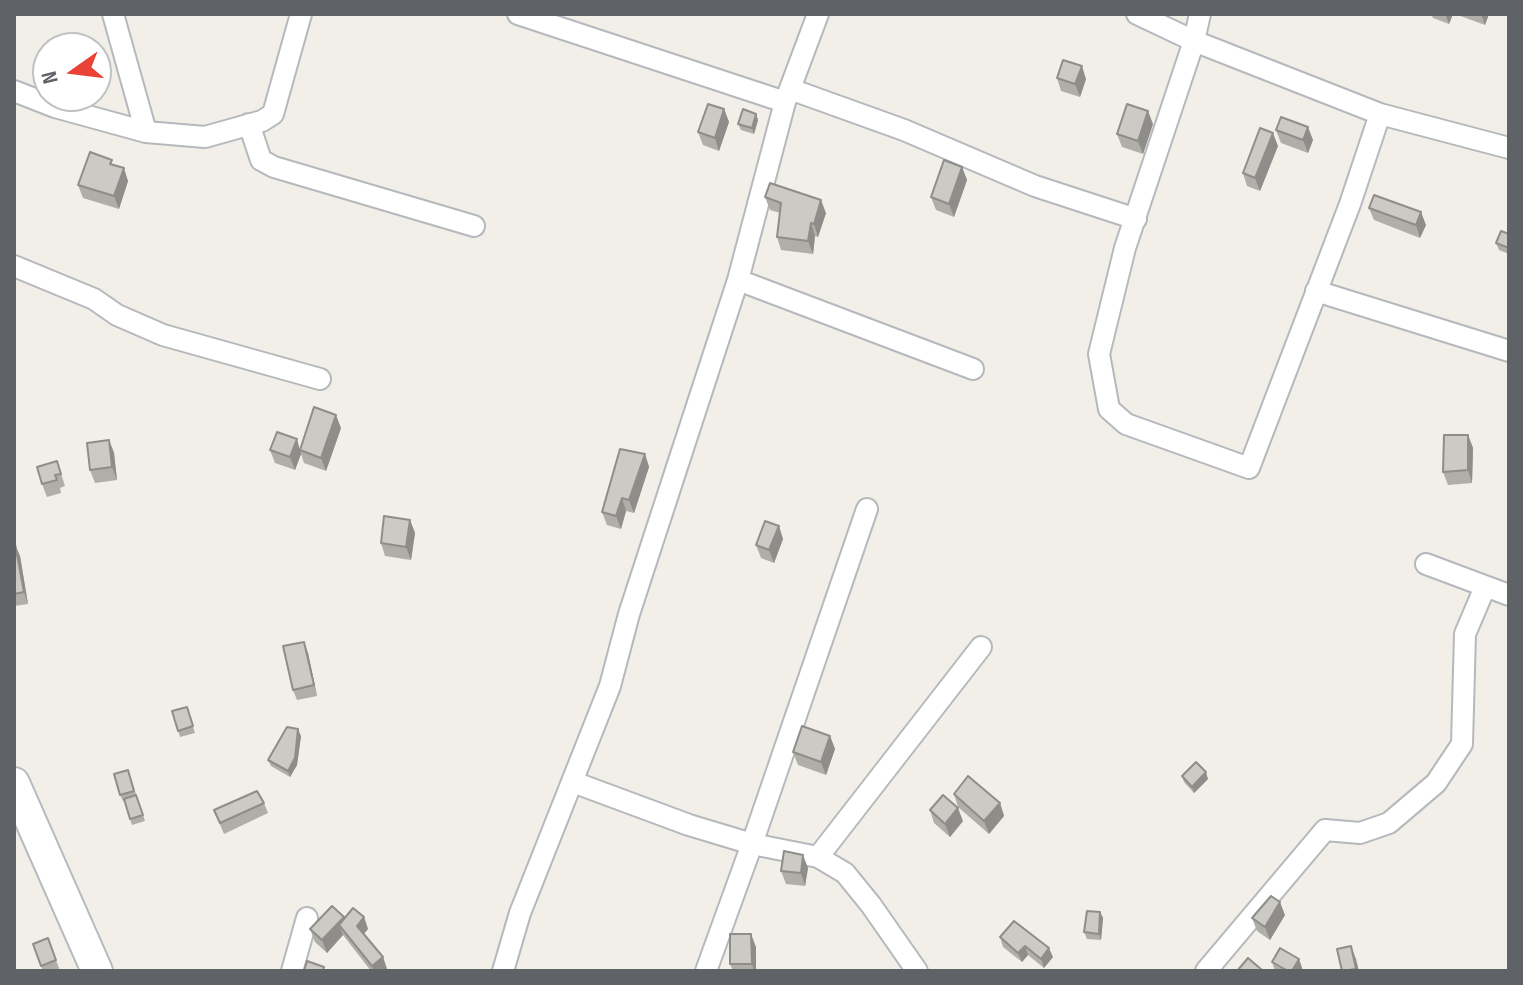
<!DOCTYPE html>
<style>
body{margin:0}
#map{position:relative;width:1523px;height:985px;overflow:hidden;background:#f1efe8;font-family:"Sofia Sans Condensed",sans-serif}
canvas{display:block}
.frame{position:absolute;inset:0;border:16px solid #5f6368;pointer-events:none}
.north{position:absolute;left:32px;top:32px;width:80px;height:80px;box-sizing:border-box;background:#fff;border:2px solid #bfc1c3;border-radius:50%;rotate:256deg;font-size:22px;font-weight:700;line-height:32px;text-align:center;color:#5f6368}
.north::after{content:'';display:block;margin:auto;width:28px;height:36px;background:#ea4335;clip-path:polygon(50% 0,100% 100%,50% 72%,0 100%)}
</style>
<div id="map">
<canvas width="1523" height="985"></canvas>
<div class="frame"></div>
<div class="north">N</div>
</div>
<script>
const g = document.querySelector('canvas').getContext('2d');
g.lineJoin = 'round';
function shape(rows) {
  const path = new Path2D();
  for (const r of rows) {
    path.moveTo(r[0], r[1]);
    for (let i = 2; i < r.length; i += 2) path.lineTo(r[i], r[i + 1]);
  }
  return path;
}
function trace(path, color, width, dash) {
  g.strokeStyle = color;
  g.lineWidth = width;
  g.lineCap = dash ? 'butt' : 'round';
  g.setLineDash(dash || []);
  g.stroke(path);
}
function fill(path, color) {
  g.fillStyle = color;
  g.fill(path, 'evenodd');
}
const street = shape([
 [113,14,146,132],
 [518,14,785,102],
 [1137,14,1194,41,1380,114,1509,148],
 [1200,14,1194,41,1125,248,1099,354,1109,409,1126,424,1249,468,1350,204,1380,114],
 [790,89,904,130,1035,186,1136,219],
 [14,91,55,107,146,132,205,137,262,121,273,114,301,14],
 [249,124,261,160,274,167,474,226],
 [14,266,94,299,117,315,163,335,320,379],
 [738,280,973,369],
 [1316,291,1509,351],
 [1426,564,1509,595],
 [573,782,689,825,752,844,818,857,845,873,871,905,917,971],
 [818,857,981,647],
 [292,971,307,918],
 [503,971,520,913,610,686,629,614,738,280,785,102,818,14],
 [706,971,752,844,867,509],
 [1206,971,1325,830,1360,833,1389,823,1436,783,1462,744,1465,634,1485,587]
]);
const secondary = shape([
 [14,783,97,971]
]);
const wall = shape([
 [1431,14,1453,14,1449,24,1433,18],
 [1455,14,1489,14,1485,25],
 [1057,78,1086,79,1080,97,1061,91],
 [724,109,729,122,719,151,703,145,698,132],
 [756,114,758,120,754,134,741,130,738,124],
 [1153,124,1143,154,1122,147,1117,134],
 [1276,130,1313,140,1308,153,1281,143],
 [1278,146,1260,191,1247,186,1243,173],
 [113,165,128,181,119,209,83,198,78,185],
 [962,167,967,180,954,217,936,210,931,197],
 [765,197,826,213,818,237,815,236,813,254,781,250,777,237,780,213,770,210],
 [1369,208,1426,225,1420,238,1374,220],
 [1509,234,1509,254,1499,250,1496,243],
 [341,428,326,471,304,463,301,454,295,470,275,463,270,450,300,449],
 [1468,435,1473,448,1472,483,1448,485,1443,472],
 [109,440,114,453,117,480,95,483,90,470],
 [645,454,649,467,634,513,626,511,621,529,607,525,602,512],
 [57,461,65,486,60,488,61,493,47,497,42,484],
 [410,520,415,533,411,560,385,556,381,543],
 [783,539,774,563,761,558,756,545],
 [14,544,20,556,28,604,14,606],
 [308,653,317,696,297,700,293,690],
 [187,707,195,733,180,737,172,711],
 [301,736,297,765,290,777,271,766,268,760],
 [830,736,835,749,826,775,798,765,793,752],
 [128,770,145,821,132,825,124,801,123,801,120,795],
 [1182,776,1208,779,1194,793,1184,782],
 [954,794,1000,803,1004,816,989,834,958,807],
 [264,803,268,813,224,834,214,810],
 [930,810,963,821,950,837,934,823],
 [808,868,805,886,786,884,781,871],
 [1100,912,1103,918,1101,940,1087,939,1084,932],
 [1285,915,1270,940,1257,931,1252,918],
 [364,917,368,929,364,934,383,957,387,969,384,971,371,971,343,935,327,953,315,942,310,929,344,919],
 [1000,937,1053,957,1044,968,1028,955,1022,962,1003,947],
 [48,938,60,971,43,971,33,944],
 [756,947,756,971,733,971,730,964],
 [1299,959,1303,971,1275,971,1272,962]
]);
const shadedWall = shape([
 [1445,14,1453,14,1449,24],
 [1481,14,1489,14,1485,25],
 [1082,66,1086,79,1080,97,1075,84],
 [724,109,729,122,719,151,715,138],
 [1148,111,1153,124,1143,154,1138,141],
 [756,114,758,120,754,134,752,128],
 [1308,127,1313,140,1308,153,1303,140],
 [1273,133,1278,146,1260,191,1255,178],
 [962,167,967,180,954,217,949,204],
 [124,168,128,181,119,209,114,196],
 [821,200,826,213,818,237,814,224],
 [1421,212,1426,225,1420,238,1416,225],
 [811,223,815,236,813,254,808,241],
 [336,415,341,428,326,471,321,458],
 [1468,435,1473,448,1472,483,1468,470],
 [297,439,301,454,295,470,290,457],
 [109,440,114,453,117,480,112,467],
 [645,454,649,467,634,513,629,500],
 [622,498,626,511,621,529,616,516],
 [410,520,415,533,411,560,406,547],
 [779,526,783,539,774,563,769,550],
 [15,544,20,556,28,604,24,592],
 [304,642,308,653,317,696,314,685],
 [298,729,301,736,297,765,290,777,288,771],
 [830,736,835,749,826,775,821,762],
 [1206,772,1208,779,1194,793,1192,787],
 [1000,803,1004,816,989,834,984,821],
 [958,808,963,821,950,837,945,824],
 [803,855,808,868,805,886,801,873],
 [1280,902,1285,915,1270,940,1265,927],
 [1100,912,1103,918,1101,940,1099,934],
 [344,917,348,930,339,925,343,935,327,953,322,940],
 [364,917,368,929,361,937,357,926],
 [751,934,756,947,756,971,754,971,752,964],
 [1025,946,1028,955,1022,962,1018,953],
 [1351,946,1356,959,1359,971,1357,971,1356,969],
 [1049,948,1053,957,1044,968,1041,959],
 [383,957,387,969,384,971,374,971,372,966],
 [1299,959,1303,971,1292,971]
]);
const building = shape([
 [1063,60,1082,66,1075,84,1057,78,1063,60],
 [708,104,724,109,715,138,698,132,708,104],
 [1127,104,1148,111,1138,141,1117,134,1127,104],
 [743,109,756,114,752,128,738,124,743,109],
 [1281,117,1308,127,1303,140,1276,130,1281,117],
 [1260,128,1273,133,1255,178,1243,173,1260,128],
 [90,152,112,160,110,164,124,168,114,196,78,185,90,152],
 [944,160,962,167,949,204,931,197,944,160],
 [770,183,821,200,814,224,811,223,808,241,777,237,781,203,765,197,770,183],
 [1374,195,1421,212,1416,225,1369,208,1374,195],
 [1501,231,1509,234,1509,248,1496,243,1501,231],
 [314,407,336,415,321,458,300,450,314,407],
 [277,432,297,439,290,457,270,450,277,432],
 [1444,435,1468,435,1468,470,1443,472,1444,435],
 [109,440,112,467,90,470,87,443,109,440],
 [620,449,645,454,629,500,622,498,616,516,602,512,620,449],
 [57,461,61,474,55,475,57,480,42,484,37,467,57,461],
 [384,516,410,520,406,547,381,543,384,516],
 [765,521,779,526,769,550,756,545,765,521],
 [14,544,15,544,24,592,14,594,14,544],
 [304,642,314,685,293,690,283,646,304,642],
 [187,707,193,726,178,731,172,711,187,707],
 [802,726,830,736,821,762,793,752,802,726],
 [287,727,298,729,295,758,288,771,268,760,287,727],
 [1196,762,1206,772,1192,787,1182,776,1196,762],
 [128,770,134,791,120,795,114,774,128,770],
 [968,776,1000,803,984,821,954,794,968,776],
 [257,791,264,803,220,823,214,810,257,791],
 [136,795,143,815,130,819,124,799,136,795],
 [943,795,958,808,945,824,930,810,943,795],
 [784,851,803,855,801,873,781,871,784,851],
 [1271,896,1280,902,1265,927,1252,918,1271,896],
 [332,906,344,917,322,940,310,929,332,906],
 [353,908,364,917,357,926,383,957,372,966,339,925,353,908],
 [1087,911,1100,912,1099,934,1084,932,1087,911],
 [1014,921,1049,948,1041,959,1025,946,1018,953,1000,937,1014,921],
 [730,934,751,934,752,964,730,964,730,934],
 [48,938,56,960,41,966,33,944,48,938],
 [1351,946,1356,969,1342,971,1337,949,1351,946],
 [1280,948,1299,959,1292,971,1288,971,1272,962,1280,948],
 [1248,958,1262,970,1261,971,1237,971,1248,958],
 [307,961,324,967,323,971,304,971,307,961]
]);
trace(street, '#b5b8bc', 24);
trace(secondary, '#b6babf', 34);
trace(street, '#fff', 20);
trace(secondary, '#fff', 30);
fill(wall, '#afaea9');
fill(shadedWall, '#8f8d8a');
fill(building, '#cccac5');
trace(building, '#8f8d8a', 2);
</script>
